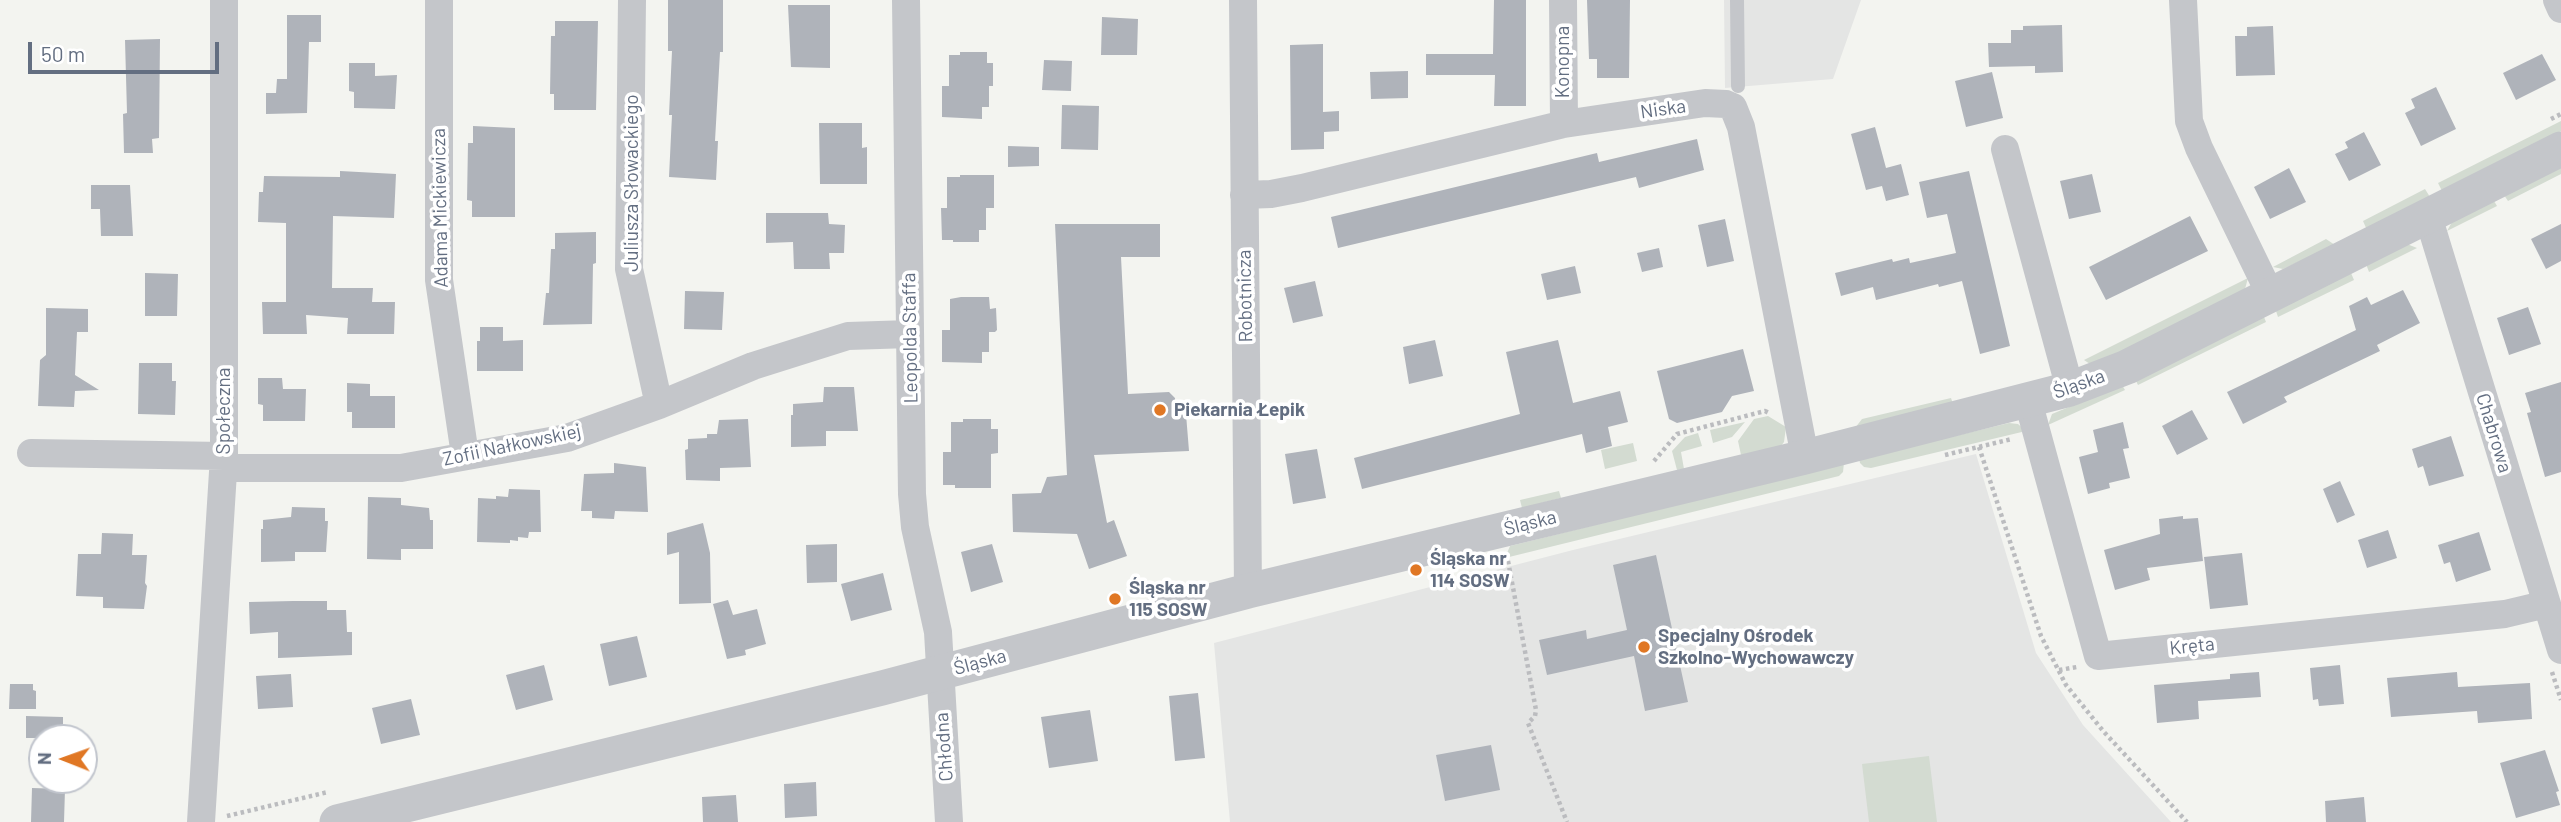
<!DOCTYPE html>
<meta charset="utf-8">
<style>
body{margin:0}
#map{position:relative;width:2561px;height:822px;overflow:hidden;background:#f3f4f0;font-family:Barlow,sans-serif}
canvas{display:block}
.north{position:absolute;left:28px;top:724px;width:70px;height:70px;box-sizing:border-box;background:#fff;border:2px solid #c1c5cd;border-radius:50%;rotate:271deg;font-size:19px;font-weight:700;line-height:28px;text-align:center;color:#636e81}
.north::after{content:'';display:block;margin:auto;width:24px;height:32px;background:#e07724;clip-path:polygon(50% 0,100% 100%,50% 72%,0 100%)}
.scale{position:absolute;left:28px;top:42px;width:191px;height:32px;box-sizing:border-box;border:4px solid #636e81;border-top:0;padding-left:9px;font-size:21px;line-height:24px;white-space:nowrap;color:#636e81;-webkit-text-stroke:5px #fff;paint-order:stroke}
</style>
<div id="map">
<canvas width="2561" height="822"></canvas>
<div class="north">N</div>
<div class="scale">50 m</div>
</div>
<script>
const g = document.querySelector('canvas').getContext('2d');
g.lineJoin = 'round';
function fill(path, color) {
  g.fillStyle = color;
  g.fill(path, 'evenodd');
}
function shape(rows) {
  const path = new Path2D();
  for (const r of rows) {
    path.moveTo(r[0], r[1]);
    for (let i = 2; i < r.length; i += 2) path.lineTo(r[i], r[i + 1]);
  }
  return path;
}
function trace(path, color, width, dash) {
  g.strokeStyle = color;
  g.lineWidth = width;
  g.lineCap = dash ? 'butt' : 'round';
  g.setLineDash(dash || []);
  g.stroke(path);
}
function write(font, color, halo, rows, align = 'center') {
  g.font = font + ' Barlow,sans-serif';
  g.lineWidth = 7;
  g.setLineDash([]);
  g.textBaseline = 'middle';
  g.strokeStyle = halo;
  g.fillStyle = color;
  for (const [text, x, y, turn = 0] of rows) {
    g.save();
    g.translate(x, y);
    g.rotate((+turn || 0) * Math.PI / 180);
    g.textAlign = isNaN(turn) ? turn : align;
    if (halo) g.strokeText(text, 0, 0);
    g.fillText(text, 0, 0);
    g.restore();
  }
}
const built = shape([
 [1724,0,1861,0,1833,79,1725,88],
 [1976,454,2036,653,2083,725,2171,822,1230,822,1214,643,1573,550]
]);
const green = shape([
 [2561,121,2561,131,2442,191,2438,183],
 [2561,166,2561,174,2508,201,2504,195],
 [2425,189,2430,197,2367,230,2363,221],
 [2494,201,2497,206,2447,231,2452,222],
 [2326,239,2335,245,2283,269,2273,267],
 [2407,244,2417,248,2369,272,2366,264],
 [2351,273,2354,280,2278,317,2276,311],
 [2248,278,2245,289,2130,349,2090,364,2084,360],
 [2264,317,2266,322,2138,385,2135,379],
 [2122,385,2125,390,2048,425,2052,414],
 [1951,398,1953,404,1855,428,1862,419],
 [1768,416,1786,427,1784,442,1781,446,1741,455,1738,441,1754,419],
 [1745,422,1732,437,1713,443,1710,430],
 [2009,423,2018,424,2026,431,1871,468,1864,467,1860,463,1859,459],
 [1698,433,1702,446,1681,452,1684,469,1677,470,1672,451,1685,437],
 [1633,443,1637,461,1605,469,1601,450],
 [1844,463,1843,472,1839,476,1505,558,1510,546],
 [1559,491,1561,498,1522,508,1520,500],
 [1929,756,1937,822,1869,822,1862,764]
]);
const building = shape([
 [668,0,723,0,723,52,720,52,715,141,718,141,716,180,669,177,672,115,669,115,672,51,668,51],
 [1494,0,1526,0,1526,106,1494,106,1495,75,1426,75,1426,54,1493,54],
 [1587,0,1630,0,1629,78,1597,78,1597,59,1589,59],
 [788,5,830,5,830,68,791,67],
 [287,15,321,15,321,42,309,42,307,113,266,114,266,93,276,93,277,79,287,79],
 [1102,17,1138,19,1137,55,1101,55],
 [555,21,598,21,596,110,554,110,554,94,550,94,551,36,555,36],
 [2062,25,2063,72,2035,73,2035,66,1989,67,1988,43,2011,43,2011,30,2023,30,2023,26],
 [2273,26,2275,75,2236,76,2235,36,2247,36,2247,27],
 [160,39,159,138,152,139,153,153,124,153,123,114,127,113,125,40],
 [1323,44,1323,112,1339,111,1339,131,1324,132,1324,149,1291,150,1290,45],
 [960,52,987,52,987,63,993,63,993,86,989,86,989,107,982,107,982,119,942,117,942,86,949,86,949,55,960,55],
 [2542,54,2556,80,2516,100,2503,73],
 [1044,60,1072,61,1071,91,1042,90],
 [349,63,375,63,375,76,397,75,395,109,354,108,354,92,349,91],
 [1408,71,1408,98,1371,99,1370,72],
 [1992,72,2003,118,1966,127,1955,81],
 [2436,87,2456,129,2421,146,2405,113,2415,108,2411,99],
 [1062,105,1099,106,1098,150,1061,149],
 [819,123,862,123,862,148,867,147,867,184,820,184],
 [473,126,515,128,515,217,472,217,472,201,467,200,468,143,473,143],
 [1875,127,1886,168,1901,164,1909,195,1886,201,1882,186,1866,190,1851,134],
 [2364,132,2381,165,2349,181,2335,154,2348,148,2345,142],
 [1697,139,1704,170,1639,188,1636,177,1338,248,1331,217,1597,153,1599,162],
 [1008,146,1039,147,1039,166,1008,167],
 [2289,168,2306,202,2270,219,2254,187],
 [340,171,396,174,394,218,333,216,332,288,373,288,372,302,395,302,394,334,347,334,348,318,306,315,307,334,263,334,262,302,286,302,286,223,258,222,259,192,263,192,264,176,340,177],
 [1969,171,2010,346,1980,354,1962,281,1939,287,1938,284,1876,300,1873,287,1841,296,1835,273,1892,259,1893,262,1909,258,1910,263,1956,253,1947,214,1927,218,1919,182],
 [2092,174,2101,212,2069,219,2060,181],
 [960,175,994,175,994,208,986,208,986,230,979,230,979,242,953,242,953,240,942,240,941,208,947,208,947,177,960,177],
 [91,185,130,185,133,236,101,236,100,209,91,209],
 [766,213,828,213,829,224,845,225,844,253,829,253,830,269,794,269,793,242,766,243],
 [2190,216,2208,251,2106,300,2089,267],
 [1725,219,1734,261,1707,267,1698,225],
 [1055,224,1160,224,1160,257,1121,257,1128,394,1169,392,1175,398,1176,415,1186,414,1189,451,1094,455,1107,523,1114,520,1127,556,1089,569,1077,534,1013,532,1012,494,1041,493,1047,477,1067,475],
 [2561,224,2561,261,2546,269,2531,239],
 [596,232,596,263,593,264,592,324,543,325,546,293,549,293,551,249,555,249,555,233],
 [1659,248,1663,267,1642,272,1637,253],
 [1575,266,1581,293,1547,300,1541,274],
 [145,273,178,274,177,316,145,316],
 [1315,281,1323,316,1293,323,1284,288],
 [2403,290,2420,323,2377,345,2380,351,2284,397,2287,402,2243,424,2227,392,2356,330,2349,306,2367,297,2371,305],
 [685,291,724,292,722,330,684,329],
 [961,297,989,297,990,309,996,308,997,330,995,332,989,332,989,352,982,352,982,363,942,362,942,330,950,330,950,299],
 [2528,307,2541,344,2509,355,2497,318],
 [46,308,88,309,88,332,77,332,75,375,99,390,75,391,74,407,38,406,40,360,46,355],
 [480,327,503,327,503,341,523,340,523,371,477,371,477,341,480,341],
 [1435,340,1443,376,1409,384,1403,347],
 [1558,340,1573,403,1620,391,1628,422,1608,427,1612,446,1586,453,1582,434,1362,489,1354,458,1520,414,1506,352],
 [1743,349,1754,391,1732,396,1722,412,1677,423,1669,419,1657,371],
 [139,363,172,363,172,381,176,381,175,415,138,414],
 [258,378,282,378,283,389,306,389,305,421,263,421,263,405,258,404],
 [2561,382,2561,472,2545,477,2527,413,2531,412,2525,393],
 [347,383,370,384,370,396,395,396,395,428,352,428,352,412,347,412],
 [824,387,854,387,858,431,826,431,826,446,791,447,791,415,793,415,793,404,823,402],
 [2192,410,2208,439,2177,455,2162,426],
 [748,419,751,467,720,468,720,481,686,480,685,450,688,449,688,439,707,438,707,434,717,434,719,420],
 [963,419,991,419,991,429,998,429,998,453,991,454,991,488,955,488,955,485,943,485,943,452,951,452,951,422,963,422],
 [2123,422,2129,448,2123,449,2130,478,2109,483,2110,488,2088,494,2079,457,2098,452,2093,430],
 [2451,436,2464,476,2429,486,2423,466,2418,468,2412,449],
 [1317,449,1326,498,1293,504,1285,454],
 [614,463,646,467,648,512,615,511,614,519,592,518,592,511,581,511,584,474,614,473],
 [2340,481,2355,515,2337,523,2323,489],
 [509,489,540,490,541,532,529,532,528,538,518,537,518,541,510,540,510,543,477,542,478,498,496,499,496,496,508,497],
 [368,497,401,498,401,505,429,508,430,520,433,520,433,549,401,549,401,560,367,559],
 [292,507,325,508,325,521,328,521,326,552,295,552,295,561,261,562,261,529,263,529,263,520,291,517],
 [2183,516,2183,519,2198,518,2203,561,2147,568,2150,580,2115,590,2104,550,2160,534,2159,519],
 [703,523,710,553,711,603,679,604,679,552,667,555,667,533],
 [2388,530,2397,558,2367,568,2358,540],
 [2479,532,2491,570,2456,582,2450,562,2444,564,2438,545],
 [102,533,133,534,132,555,147,555,145,583,147,586,144,609,103,608,103,597,76,596,78,554,101,554],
 [837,544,837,582,807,583,806,545],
 [992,544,1003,582,971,592,961,552],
 [2242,553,2248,605,2210,609,2204,557],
 [1656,555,1688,702,1645,711,1634,656,1547,675,1539,640,1586,630,1587,639,1627,630,1613,565],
 [883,573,892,610,851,621,841,584],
 [728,600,733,615,757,609,766,644,745,650,746,655,727,659,713,604],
 [293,601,327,601,327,610,346,610,347,632,352,632,352,655,278,658,278,632,250,634,249,602],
 [637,636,647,677,609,686,600,644],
 [544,665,553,700,516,710,506,675],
 [2340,665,2344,704,2319,706,2318,699,2313,700,2310,668],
 [2259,672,2261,697,2198,701,2199,719,2157,723,2154,685,2230,679,2230,674],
 [2457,672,2458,687,2530,683,2532,719,2478,723,2477,711,2391,717,2387,678],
 [291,674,293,707,258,709,256,676],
 [10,684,33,684,33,690,36,691,36,709,9,709],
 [1198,693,1205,758,1175,761,1169,696],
 [411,699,420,735,381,744,372,708],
 [1090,710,1098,761,1049,768,1041,717],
 [26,716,63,717,63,738,26,738],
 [1491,745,1500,790,1445,801,1436,755],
 [2545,750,2559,791,2556,792,2560,805,2516,818,2500,763],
 [816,782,817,816,785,818,784,784],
 [32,788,65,789,64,822,31,822],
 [736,795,738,822,703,822,702,797],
 [2364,797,2366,822,2326,822,2325,801]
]);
const path = shape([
 [2551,119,2561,114],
 [1979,447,2041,636,2066,685,2104,732,2187,822],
 [1945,455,2012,439],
 [1654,461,1677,434,1765,411,1769,413],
 [1508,561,1536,710,1535,716,1528,723,1567,822],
 [2059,670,2077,667],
 [2552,672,2561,700],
 [227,816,328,792]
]);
const service = shape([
 [1737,0,1738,86]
]);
const minor = shape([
 [439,0,439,280,465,455],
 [632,0,629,269,659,405],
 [906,0,912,494,915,527,938,632,949,822],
 [1243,0,1248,591],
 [1563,0,1564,124],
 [2183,0,2189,121,2199,148,2271,296],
 [2557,0,2561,9],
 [2005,149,2070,389],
 [1244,195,1271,194,1302,188,1564,124,1705,103,1726,104,1733,107,1741,127,1805,457],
 [2428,216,2561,650],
 [2028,401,2098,656,2505,614,2547,604],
 [31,453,224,456],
 [224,468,401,468,567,438,659,405,753,366,848,336,910,334],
 [201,822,224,456,224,0]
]);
const tertiary = shape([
 [337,822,882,688,1248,591,1805,457,2070,389,2127,367,2561,149]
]);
const markers = [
 [1160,410,7,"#e07724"],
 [1416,570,7,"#e07724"],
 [1115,599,7,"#e07724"],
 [1644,647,7,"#e07724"]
];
const streetNames = [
 ["Konopna",1563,62,-90],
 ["Niska",1663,109,-8],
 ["Juliusza Słowackiego",632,183,-90],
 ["Adama Mickiewicza",440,208,-91],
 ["Robotnicza",1245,296,-91],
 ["Leopolda Staffa",910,338,-91],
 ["Śląska",2079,384,-20],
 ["Społeczna",224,411,-90],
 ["Chabrowa",2494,433,73],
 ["Zofii Nałkowskiej",512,445,-12],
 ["Śląska",1530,523,-14],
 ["Kręta",2192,646,-6],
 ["Śląska",980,662,-15],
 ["Chłodna",944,747,-94]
];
const poiNames = [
 ["Piekarnia Łepik",1174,410],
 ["Śląska nr",1430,559],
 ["114 SOSW",1430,581],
 ["Śląska nr",1129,588],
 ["115 SOSW",1129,610],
 ["Specjalny Ośrodek",1658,636],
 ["Szkolno-Wychowawczy",1658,658]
];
fill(built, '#e4e5e4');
fill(green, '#d3dbd1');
fill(building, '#afb3ba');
trace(path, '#bbbcbf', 4.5, [3.5, 3.5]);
trace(service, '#c4c6ca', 14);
trace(minor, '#c4c6ca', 28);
trace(tertiary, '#c4c6ca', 35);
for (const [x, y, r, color] of markers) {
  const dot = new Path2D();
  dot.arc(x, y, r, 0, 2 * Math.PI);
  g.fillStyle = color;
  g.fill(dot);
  trace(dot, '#fff', 2.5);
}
write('19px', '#636e81', '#fff', streetNames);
write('bold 19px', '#636e81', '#fff', poiNames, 'left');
</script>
